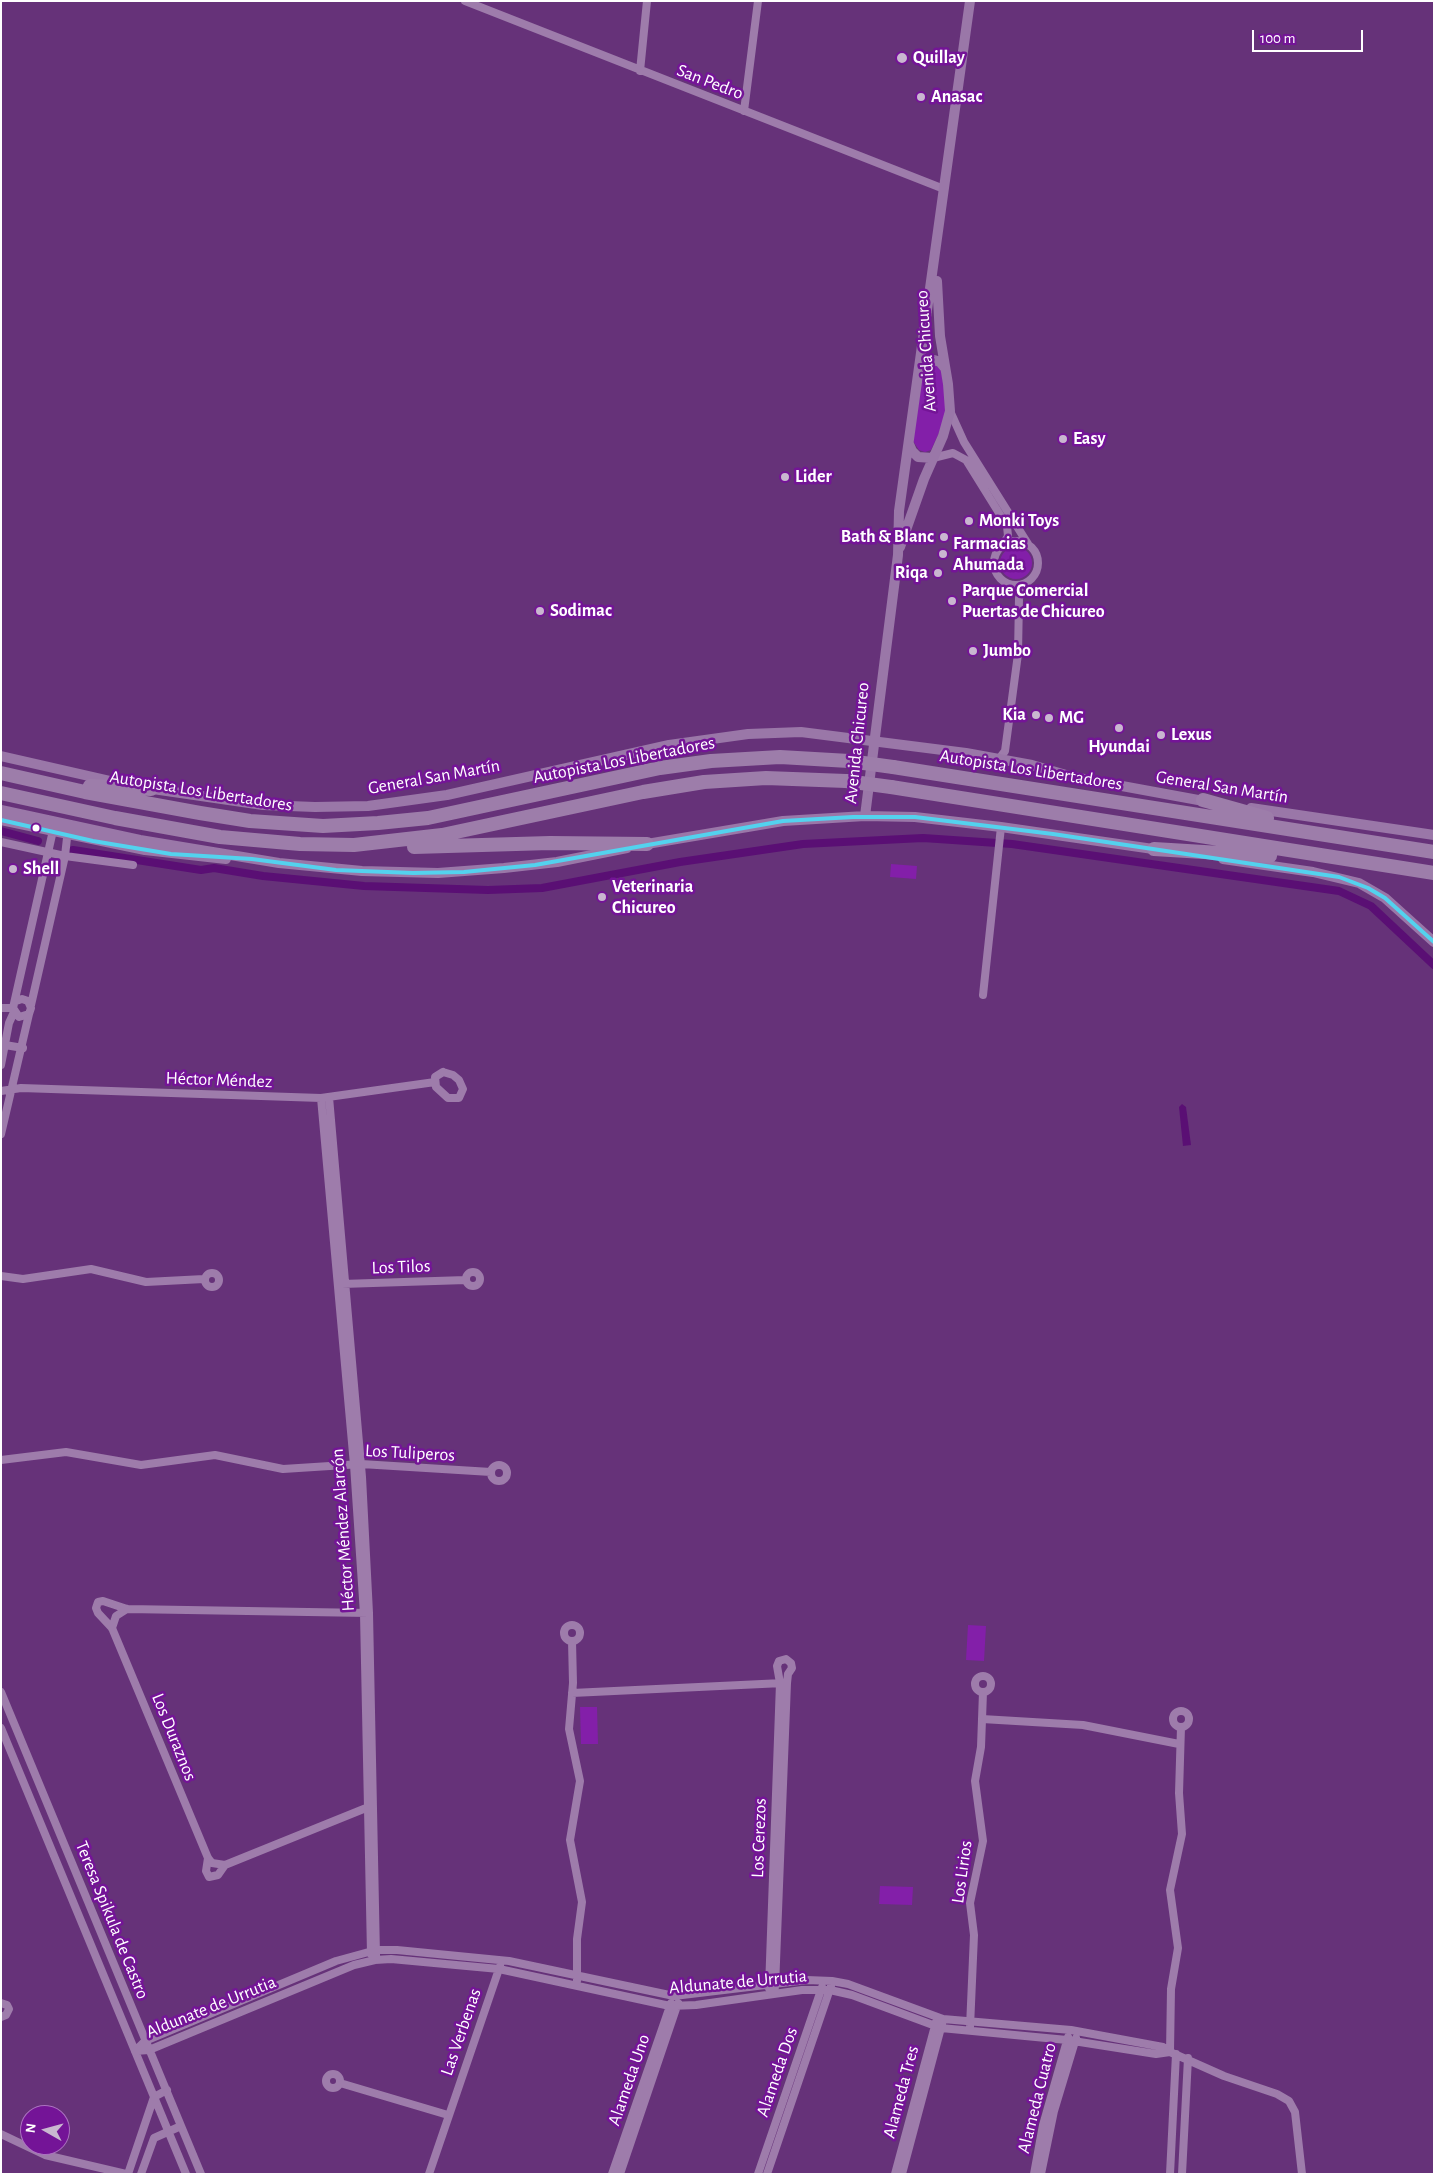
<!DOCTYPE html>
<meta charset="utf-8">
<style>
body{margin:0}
#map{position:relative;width:1435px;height:2175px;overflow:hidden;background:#663279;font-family:"Alegreya Sans",sans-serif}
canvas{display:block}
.frame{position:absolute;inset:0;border:2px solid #fff;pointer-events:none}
.north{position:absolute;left:20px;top:2105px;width:50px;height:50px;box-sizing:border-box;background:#741497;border:1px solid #ac72c1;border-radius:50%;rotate:277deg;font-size:14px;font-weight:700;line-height:20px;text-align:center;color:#fff}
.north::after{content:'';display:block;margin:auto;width:18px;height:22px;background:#c9b7d0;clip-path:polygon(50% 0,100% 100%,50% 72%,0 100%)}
.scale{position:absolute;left:1252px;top:30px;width:111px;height:22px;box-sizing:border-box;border:2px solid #fff;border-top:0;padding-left:6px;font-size:15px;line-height:18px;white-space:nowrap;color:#fff;-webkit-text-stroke:4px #741497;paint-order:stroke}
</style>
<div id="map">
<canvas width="1435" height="2175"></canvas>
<div class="frame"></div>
<div class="north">N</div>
<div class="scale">100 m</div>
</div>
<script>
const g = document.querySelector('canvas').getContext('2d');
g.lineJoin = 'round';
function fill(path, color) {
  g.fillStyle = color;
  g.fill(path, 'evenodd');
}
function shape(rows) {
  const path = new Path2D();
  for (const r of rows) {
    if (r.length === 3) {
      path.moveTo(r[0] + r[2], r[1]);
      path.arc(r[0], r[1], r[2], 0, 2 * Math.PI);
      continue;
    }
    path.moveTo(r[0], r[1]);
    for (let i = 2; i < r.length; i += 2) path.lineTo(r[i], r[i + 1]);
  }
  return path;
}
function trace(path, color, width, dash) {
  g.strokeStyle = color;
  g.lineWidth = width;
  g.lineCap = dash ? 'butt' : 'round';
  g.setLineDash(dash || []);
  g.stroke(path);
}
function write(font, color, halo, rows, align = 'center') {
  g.font = font + ' "Alegreya Sans",sans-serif';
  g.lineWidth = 5;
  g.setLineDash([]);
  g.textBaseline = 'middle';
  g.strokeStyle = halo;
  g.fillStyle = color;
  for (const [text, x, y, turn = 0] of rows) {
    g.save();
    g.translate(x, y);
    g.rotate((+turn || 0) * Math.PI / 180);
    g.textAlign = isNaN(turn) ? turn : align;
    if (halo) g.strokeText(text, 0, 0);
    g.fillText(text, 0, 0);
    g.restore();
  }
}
const green = shape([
 [927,364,940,366,947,401,945,420,931,450,925,452,919,450,913,441,923,368],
 [1016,563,16],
 [891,864,917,866,916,879,890,877],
 [968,1625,986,1626,984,1661,966,1660],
 [580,1707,597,1707,598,1744,581,1744],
 [880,1886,913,1887,912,1905,879,1904]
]);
const water = shape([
 [1182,1104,1186,1107,1191,1145,1183,1146,1179,1107]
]);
const canal = shape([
 [1,831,38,841],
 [73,850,201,870,214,868,263,876,364,886,488,890,542,888,680,862,803,844,923,838,1012,844,1339,891,1371,906,1434,965]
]);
const street = shape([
 [465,1,944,189],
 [640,71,647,1],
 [744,111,758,1],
 [950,411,964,442,1028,544],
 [933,458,953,453,966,460,1007,526,1008,536,1003,544],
 [1016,563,22],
 [999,759,1005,751,1018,654,1019,598,1026,583],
 [1,842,65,856,133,865],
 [983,995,1001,827],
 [16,1001,22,999,28,1001,31,1008,29,1014,19,1017,13,1008,54,826],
 [31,1005,65,856,68,829],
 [1,1008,13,1008],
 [5,1045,23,1048],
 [1,1065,9,1023,14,1012],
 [443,1072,453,1075,459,1080,463,1089,459,1098,448,1098,436,1087,435,1077,443,1072],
 [1,1091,21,1088,321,1098,435,1082],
 [329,1097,362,1477,369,1613,376,1955],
 [321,1098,354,1465,364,1614,371,1954],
 [1,1134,29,1014],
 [473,1279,7],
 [212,1280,7],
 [1,1276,23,1279,91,1269,146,1282,204,1279],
 [342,1284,466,1280],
 [1,1460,66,1452,141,1465,215,1455,283,1469,361,1464,491,1472],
 [499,1473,8],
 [368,1613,127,1609,103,1601,98,1602,96,1608,98,1613,112,1628,208,1858,212,1863,225,1865,371,1806],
 [572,1633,8],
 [112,1628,116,1616,127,1609],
 [572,1641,573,1683,569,1729,580,1781,570,1840,582,1902,577,1939,577,1981],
 [983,1684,8],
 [1,1692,201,2174],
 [572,1693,783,1683],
 [1181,1719,8],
 [982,1719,1083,1725,1179,1744],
 [1,1728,186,2174],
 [208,1858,206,1871,209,1877,218,1875,225,1865],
 [769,1988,780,1683,777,1666,779,1661,786,1659,791,1663,792,1668,788,1674,787,1683,775,1987],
 [1,2003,7,2005,9,2009,6,2015,1,2017],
 [970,2027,974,1935,970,1903,983,1841,975,1781,981,1747,983,1692],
 [135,2051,145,2041,336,1961,376,1950,397,1950,509,1961,674,1996,807,1980,832,1981,848,1984,943,2019,1071,2030,1163,2047,1170,2052,1224,2076,1277,2094,1289,2101,1295,2112,1302,2174],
 [135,2051,149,2050,354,1965,375,1960,391,1959,499,1969,670,2006,696,2005,802,1990,830,1990,852,1995,941,2028,1067,2040,1156,2054,1170,2052],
 [1170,2052,1171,1989,1178,1948,1170,1890,1182,1834,1179,1793,1181,1727],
 [333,2081,7],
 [340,2083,448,2115],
 [1,2134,45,2155,126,2174],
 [128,2174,154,2097,167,2090],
 [141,2174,154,2138,181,2126],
 [429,2174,500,1966],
 [612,2174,671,2003],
 [620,2174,678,2003],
 [758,2174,822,1987],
 [767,2174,831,1986],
 [895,2174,936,2022],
 [902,2174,942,2024],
 [1034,2174,1043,2125,1068,2037],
 [1041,2174,1054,2111,1076,2038],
 [1170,2174,1176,2054],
 [1182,2174,1188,2058]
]);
const secondary = shape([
 [920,366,925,361,934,360,940,362,945,368],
 [909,444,912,451,918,457,933,458],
 [900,547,924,479,943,436,950,411,948,384,940,336,937,281],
 [1,756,115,782],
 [146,788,263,805,315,807,368,806,447,795,669,745,748,734,801,732,966,753,1032,765,1073,777,1209,802],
 [1251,808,1434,835],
 [1,810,140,840,279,863,362,871,438,873,504,868,557,862,627,848],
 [865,816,898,555,899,511,970,1],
 [1,820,145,850,226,859],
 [641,845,783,821,865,816,915,817,1001,827,1160,850],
 [1223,859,1313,872,1359,883,1385,898,1434,942]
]);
const highway = shape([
 [893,767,1434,852],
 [1,773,85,792,200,813,250,821,323,826,378,823,428,818,660,768,711,761,780,757,849,761],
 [90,786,151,789],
 [891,787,1434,873],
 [1,793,115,818,220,837,300,844,354,845,442,835,643,792,704,782,766,778,846,781],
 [1203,800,1267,818],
 [414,847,550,843,647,844],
 [1154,849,1270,856]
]);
const highwayBridge = shape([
 [849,761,893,767],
 [846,781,891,787]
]);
const bus1 = shape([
 [1,820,93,841,171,854,252,859,336,870,413,873,464,872,535,865,783,821,853,817,915,817,1053,834,1339,877,1368,888,1385,898,1434,942]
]);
const markers = [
 [902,58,6,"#c9b7d0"],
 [921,97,5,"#c9b7d0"],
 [1063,439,5,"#c9b7d0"],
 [785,477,5,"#c9b7d0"],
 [969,521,5,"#c9b7d0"],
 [944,537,5,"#c9b7d0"],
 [943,554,5,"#c9b7d0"],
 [938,573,5,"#c9b7d0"],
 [952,601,5,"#c9b7d0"],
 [540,611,5,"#c9b7d0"],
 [973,651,5,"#c9b7d0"],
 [1036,715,5,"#c9b7d0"],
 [1049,718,5,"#c9b7d0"],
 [1119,728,5,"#c9b7d0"],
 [1161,735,5,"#c9b7d0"],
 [36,828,4.5,"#fff"],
 [13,869,5,"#c9b7d0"],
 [602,897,5,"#c9b7d0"]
];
const poiNames = [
 ["Quillay",913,58],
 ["Anasac",931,97],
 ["Easy",1073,439],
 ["Lider",795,477],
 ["Monki Toys",979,521],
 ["Bath & Blanc",934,537,"right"],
 ["Farmacias",953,544],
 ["Ahumada",953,565],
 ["Riqa",928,573,"right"],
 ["Parque Comercial",962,591],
 ["Puertas de Chicureo",962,612],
 ["Sodimac",550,611],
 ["Jumbo",983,651],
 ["Kia",1026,715,"right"],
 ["MG",1059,718],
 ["Lexus",1171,735],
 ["Hyundai",1119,747,"center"],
 ["Shell",23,869],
 ["Veterinaria",612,887],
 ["Chicureo",612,908]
];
const streetNames = [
 ["San Pedro",710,82,21],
 ["Avenida Chicureo",926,351,-94],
 ["Avenida Chicureo",857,743,-84],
 ["Autopista Los Libertadores",624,760,-11],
 ["Autopista Los Libertadores",1031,770,9],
 ["General San Martín",434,777,-10],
 ["General San Martín",1222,787,9],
 ["Autopista Los Libertadores",201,791,9],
 ["Héctor Méndez",219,1080,2],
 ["Los Tilos",401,1267,-2],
 ["Los Tuliperos",410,1453,3],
 ["Héctor Méndez Alarcón",343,1530,-94],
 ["Los Duraznos",174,1737,68],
 ["Los Cerezos",759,1838,-88],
 ["Los Lirios",962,1872,-82],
 ["Teresa Spikula de Castro",112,1920,68],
 ["Aldunate de Urrutia",738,1982,-5],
 ["Aldunate de Urrutia",211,2007,-22],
 ["Las Verbenas",461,2032,-71],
 ["Alameda Dos",777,2072,-71],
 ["Alameda Uno",629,2080,-71],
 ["Alameda Tres",901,2092,-75],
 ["Alameda Cuatro",1037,2098,-76]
];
fill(green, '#831fa9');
fill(water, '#5a0f74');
trace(canal, '#5a0f74', 8);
trace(street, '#9e7cab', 8);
trace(secondary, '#9a77a8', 10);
trace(highway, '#9d7daa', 14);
trace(highwayBridge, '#9d7daa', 14);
trace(bus1, '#53d2ee', 4);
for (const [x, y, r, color] of markers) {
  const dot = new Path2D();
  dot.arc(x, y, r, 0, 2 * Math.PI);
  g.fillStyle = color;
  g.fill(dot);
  trace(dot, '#741497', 2);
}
write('bold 18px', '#fff', '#741497', poiNames, 'left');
write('18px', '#fff', '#741497', streetNames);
</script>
